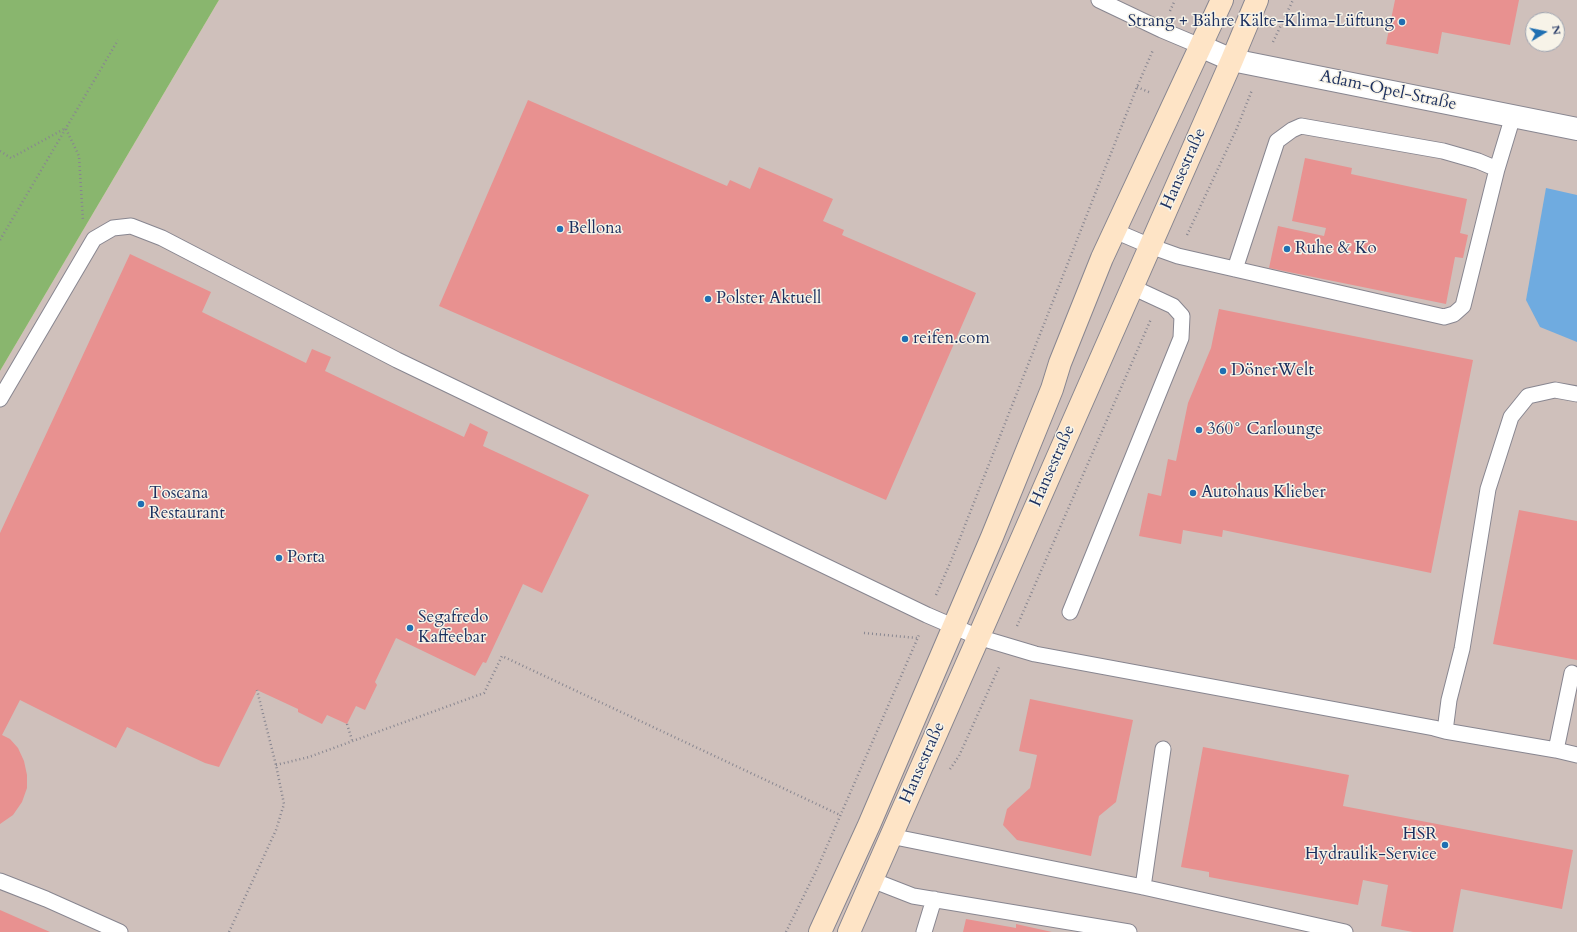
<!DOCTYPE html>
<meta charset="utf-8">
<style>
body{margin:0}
#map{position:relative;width:1577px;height:932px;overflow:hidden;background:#f4ddc2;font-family:Cardo,serif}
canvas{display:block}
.north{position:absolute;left:1525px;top:12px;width:40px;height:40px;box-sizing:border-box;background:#f7f3e8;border:1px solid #9fa5b1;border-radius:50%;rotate:80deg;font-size:11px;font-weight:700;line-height:16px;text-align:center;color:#1b2f5e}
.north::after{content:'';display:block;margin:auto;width:14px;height:18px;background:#1f6fb2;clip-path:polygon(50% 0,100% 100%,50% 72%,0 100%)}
</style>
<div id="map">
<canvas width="1577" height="932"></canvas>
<div class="north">N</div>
</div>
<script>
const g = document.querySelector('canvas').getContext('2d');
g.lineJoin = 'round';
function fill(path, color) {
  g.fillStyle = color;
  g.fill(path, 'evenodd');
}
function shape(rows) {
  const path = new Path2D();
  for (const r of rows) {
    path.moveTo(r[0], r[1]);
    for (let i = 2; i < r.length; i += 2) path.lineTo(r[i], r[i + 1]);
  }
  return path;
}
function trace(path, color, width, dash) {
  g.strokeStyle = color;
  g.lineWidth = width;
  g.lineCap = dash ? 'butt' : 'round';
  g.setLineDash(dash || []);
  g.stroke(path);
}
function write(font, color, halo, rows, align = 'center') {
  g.font = font + ' Cardo,serif';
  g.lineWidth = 3;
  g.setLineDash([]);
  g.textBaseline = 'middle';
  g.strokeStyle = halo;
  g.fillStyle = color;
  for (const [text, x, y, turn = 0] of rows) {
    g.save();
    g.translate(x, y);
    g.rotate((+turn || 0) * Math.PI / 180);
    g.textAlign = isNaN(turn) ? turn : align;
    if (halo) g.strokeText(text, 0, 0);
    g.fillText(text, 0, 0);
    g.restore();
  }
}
const industrial = shape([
 [219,0,1577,0,1577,932,0,932,0,371],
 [1533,20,1557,20,1557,44,1533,44]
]);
const forest = shape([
 [0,0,219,0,0,371]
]);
const water = shape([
 [1546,188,1577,195,1577,342,1540,327,1526,300]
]);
const building = shape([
 [1395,0,1519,0,1510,45,1442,32,1438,54,1386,44],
 [528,100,727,186,730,180,750,189,759,167,833,199,823,221,844,230,842,235,976,293,886,500,439,306],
 [1305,158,1352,168,1351,174,1467,199,1460,233,1468,235,1463,258,1455,257,1446,304,1269,268,1278,226,1324,236,1326,228,1292,221],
 [130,254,211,292,202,312,306,363,312,349,331,357,325,371,464,437,470,423,488,432,483,446,589,495,542,593,523,584,486,663,483,662,475,676,396,638,375,682,377,685,365,710,356,706,347,724,327,715,322,724,298,712,298,709,257,690,219,767,205,763,127,727,116,748,20,700,2,735,10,739,18,748,24,761,27,775,27,788,22,802,13,815,0,824,0,533],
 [1219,309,1473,360,1431,573,1223,530,1222,537,1183,530,1181,544,1139,536,1148,493,1161,496,1168,459,1176,461,1188,403,1211,348],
 [1519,510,1577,521,1577,660,1493,644],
 [1030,699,1133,720,1116,802,1099,816,1091,856,1017,840,1003,825,1007,809,1030,788,1037,755,1019,751],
 [1203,747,1349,775,1343,806,1573,850,1562,909,1461,889,1453,932,1413,932,1381,926,1388,885,1363,880,1358,905,1209,877,1209,872,1181,867],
 [0,910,50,932,0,932],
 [966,919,1016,928,1016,924,1052,932,963,932]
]);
const path = shape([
 [1170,11,1175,0],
 [1273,42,1293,0],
 [1137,87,1151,93],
 [66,129,79,156,83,221],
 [0,151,11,158,64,129],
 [1187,235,1237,128,1252,90],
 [0,240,118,40],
 [936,595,951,561,1137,87,1153,50],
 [1017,626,1151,319],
 [864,633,917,638],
 [347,724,352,740],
 [276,765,309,757,484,693,502,656,840,815],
 [950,769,959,756,1000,665],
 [229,932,276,830,284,804,276,765,257,690],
 [786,932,817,869,919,635]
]);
const lane = shape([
 [1099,0,1162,30,1200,46],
 [1497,169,1513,116],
 [1115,231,1150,246,1178,256,1444,317,1454,314,1463,306,1497,169,1478,161,1443,151,1301,126,1292,130,1277,141,1235,269],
 [0,399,94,239,113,228,131,226,162,238,397,360,927,615,978,637,1035,654,1434,728,1445,731,1449,700,1462,649,1488,489,1511,417,1528,396,1555,390,1577,394],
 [1070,612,1181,338,1182,316,1173,306,1132,287],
 [1445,731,1556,750,1572,673],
 [1556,750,1577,755],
 [890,836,1143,887,1345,932],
 [872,880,913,896,1129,932],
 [0,881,46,899,120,932],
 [1143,887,1163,749],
 [924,932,934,899]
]);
const street = shape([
 [1200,46,1232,60,1577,129]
]);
const secondary = shape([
 [820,932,869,825,992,537,1052,389,1060,363,1102,258,1222,0],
 [849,932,1232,60,1257,0]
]);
const markers = [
 [1402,22,4,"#1f6fb2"],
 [560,229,4,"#1f6fb2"],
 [1287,249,4,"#1f6fb2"],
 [708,299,4,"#1f6fb2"],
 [905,339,4,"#1f6fb2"],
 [1223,371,4,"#1f6fb2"],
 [1199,430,4,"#1f6fb2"],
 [1193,493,4,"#1f6fb2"],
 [141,504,4,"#1f6fb2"],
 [279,558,4,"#1f6fb2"],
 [410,628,4,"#1f6fb2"],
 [1445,845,4,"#1f6fb2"]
];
const poiNames = [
 ["Strang + Bähre Kälte-Klima-Lüftung",1394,22,"right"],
 ["Bellona",568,229],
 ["Ruhe & Ko",1295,249],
 ["Polster Aktuell",716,299],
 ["reifen.com",913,339],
 ["DönerWelt",1231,371],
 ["360° Carlounge",1207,430],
 ["Autohaus Klieber",1201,493],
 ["Toscana",149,494],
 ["Restaurant",149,514],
 ["Porta",287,558],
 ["Segafredo",418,618],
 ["Kaffeebar",418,638],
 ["HSR",1437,835,"right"],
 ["Hydraulik-Service",1437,855,"right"]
];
const streetNames = [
 ["Adam-Opel-Straße",1388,91,12],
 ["Hansestraße",1184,169,-66],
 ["Hansestraße",1053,466,-66],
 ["Hansestraße",923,763,-66]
];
fill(industrial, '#cfc0bb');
fill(forest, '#89b66e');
fill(water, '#6fabe0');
fill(building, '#e89190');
trace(lane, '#888690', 17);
trace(street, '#888690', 24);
trace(secondary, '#888690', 24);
trace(path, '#888690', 2.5, [1, 3]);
trace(lane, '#fff', 15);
trace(street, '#fff', 22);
trace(secondary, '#fee4c6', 22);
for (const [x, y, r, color] of markers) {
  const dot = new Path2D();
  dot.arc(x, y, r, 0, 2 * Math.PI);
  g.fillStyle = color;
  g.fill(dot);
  trace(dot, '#f7f3e8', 1.5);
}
write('17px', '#1b2f5e', '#f7f3e8', poiNames, 'left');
write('17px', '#1b2f5e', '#f7f3e8', streetNames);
</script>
